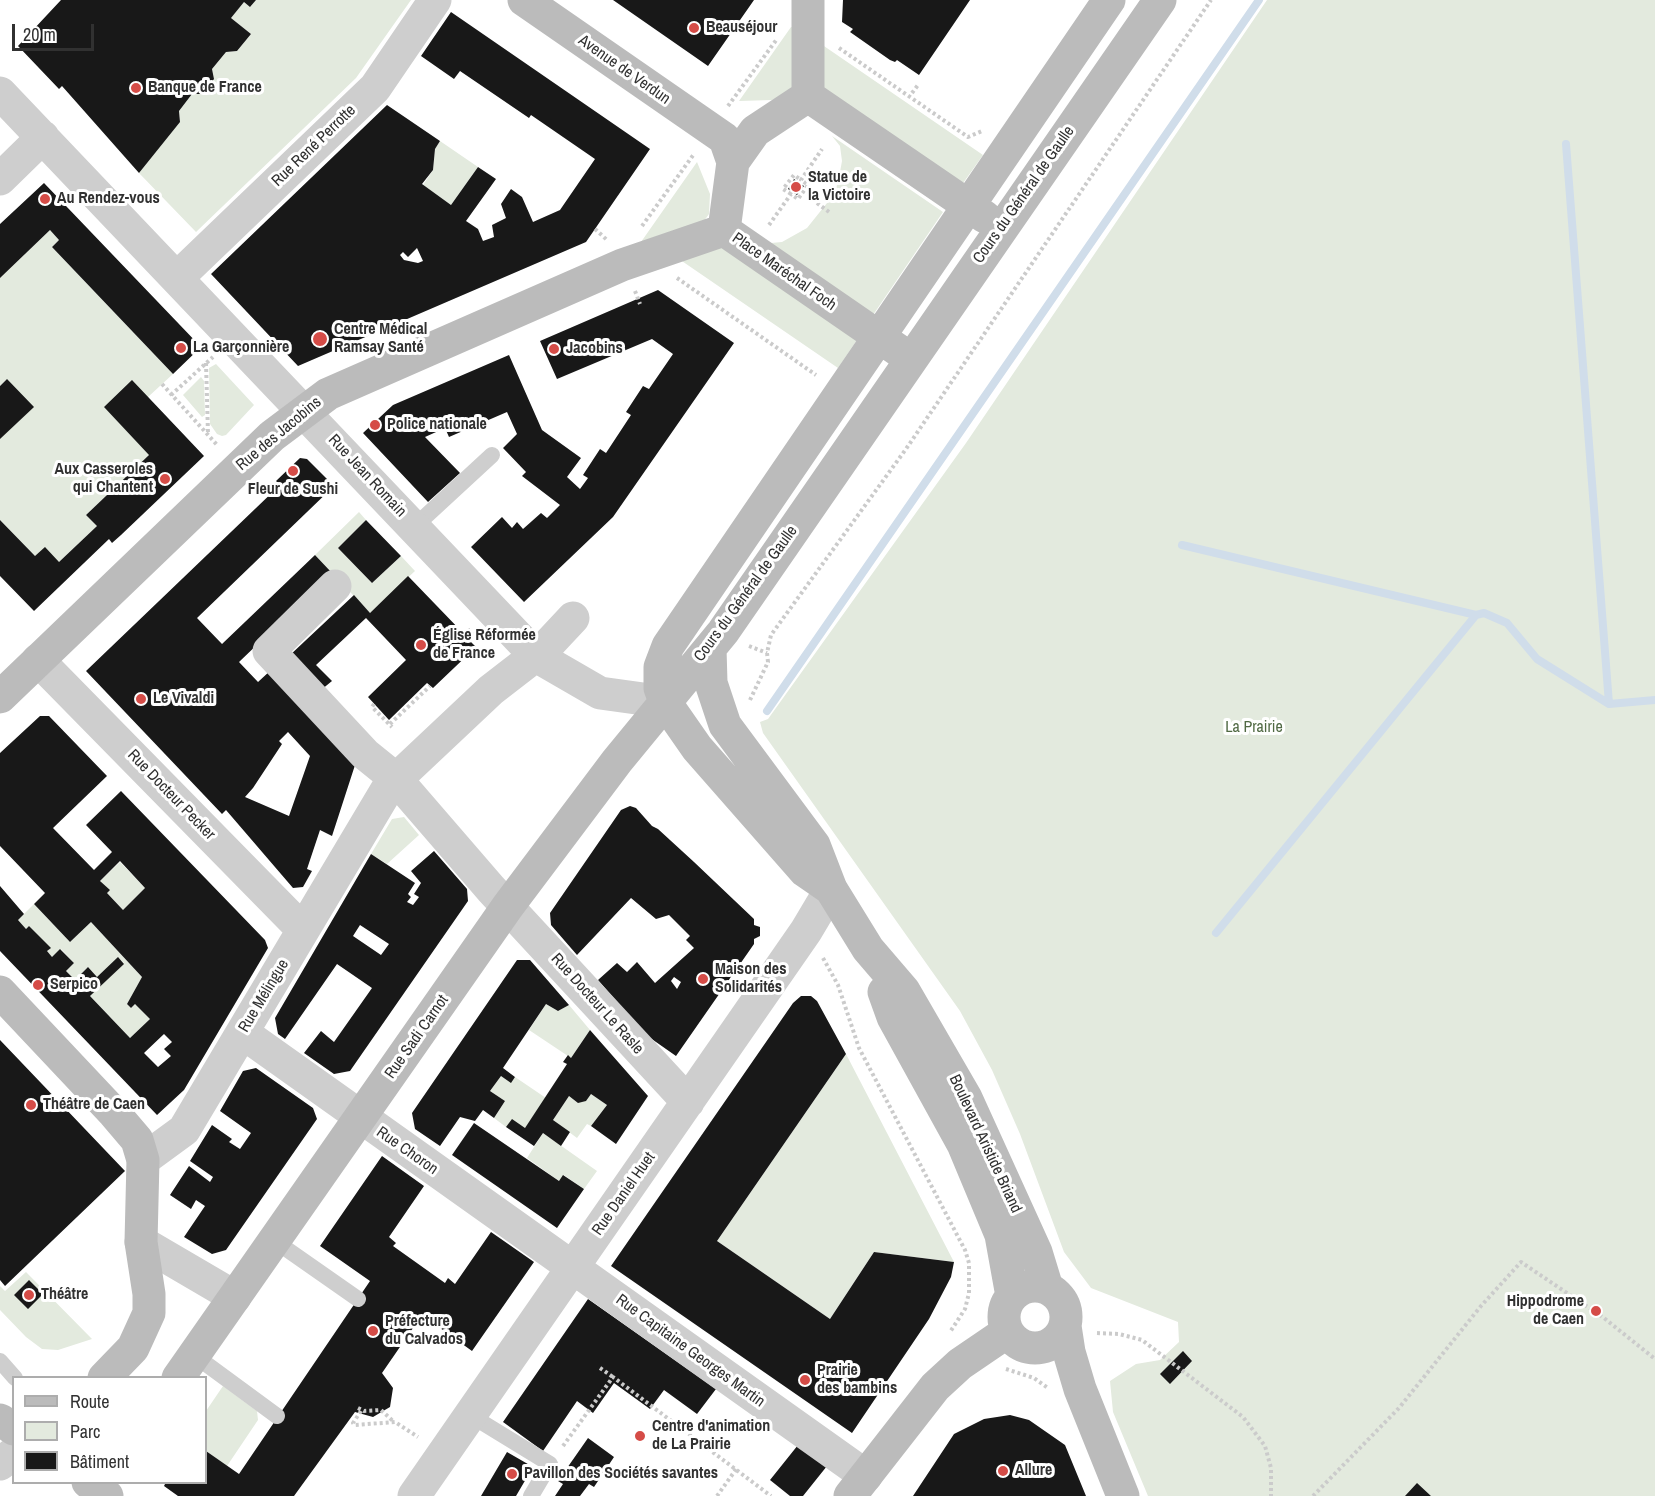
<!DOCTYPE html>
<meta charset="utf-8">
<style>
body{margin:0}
#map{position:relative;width:1655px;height:1496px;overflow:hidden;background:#fff;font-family:"Archivo Narrow",sans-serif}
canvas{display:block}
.legend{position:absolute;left:12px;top:1376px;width:195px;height:108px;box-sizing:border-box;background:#fff;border:2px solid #adadad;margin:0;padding:8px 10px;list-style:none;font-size:18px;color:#313131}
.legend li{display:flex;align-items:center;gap:12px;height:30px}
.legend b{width:30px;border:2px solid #adadad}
.scale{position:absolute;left:12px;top:24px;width:82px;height:27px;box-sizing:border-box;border:3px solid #313131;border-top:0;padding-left:8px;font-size:18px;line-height:21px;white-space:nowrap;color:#313131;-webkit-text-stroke:4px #fff;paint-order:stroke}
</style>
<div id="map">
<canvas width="1655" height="1496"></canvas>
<ul class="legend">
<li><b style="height:8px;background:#bbb"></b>Route</li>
<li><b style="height:16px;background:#e3eade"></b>Parc</li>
<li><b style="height:16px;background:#181818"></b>Bâtiment</li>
</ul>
<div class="scale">20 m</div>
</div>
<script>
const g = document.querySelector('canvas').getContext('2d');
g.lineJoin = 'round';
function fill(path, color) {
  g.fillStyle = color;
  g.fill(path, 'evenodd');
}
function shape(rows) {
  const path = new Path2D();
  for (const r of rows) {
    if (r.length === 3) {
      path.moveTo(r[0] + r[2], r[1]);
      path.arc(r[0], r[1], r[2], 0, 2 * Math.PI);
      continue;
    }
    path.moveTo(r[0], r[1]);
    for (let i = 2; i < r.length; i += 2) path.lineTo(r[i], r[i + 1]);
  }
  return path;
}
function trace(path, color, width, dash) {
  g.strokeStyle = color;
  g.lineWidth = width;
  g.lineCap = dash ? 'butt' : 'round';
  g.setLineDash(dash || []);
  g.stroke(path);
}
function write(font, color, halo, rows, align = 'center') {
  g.font = font + ' "Archivo Narrow",sans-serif';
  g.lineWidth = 6;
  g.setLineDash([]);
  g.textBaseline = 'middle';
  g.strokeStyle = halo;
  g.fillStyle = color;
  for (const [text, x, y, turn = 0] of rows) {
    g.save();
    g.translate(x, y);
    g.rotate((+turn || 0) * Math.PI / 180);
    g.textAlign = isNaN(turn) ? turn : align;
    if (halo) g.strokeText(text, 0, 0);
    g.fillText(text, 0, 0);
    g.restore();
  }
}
const green = shape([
 [256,0,411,0,356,78,196,232,139,173,180,121,179,111,192,94,203,94,214,79,212,69,226,52,237,51,251,34,231,18,244,2,250,7],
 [1267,0,1655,0,1655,1496,1148,1496,1113,1412,1110,1381,1136,1364,1160,1360,1179,1342,1178,1322,1091,1288,1064,1252,1020,1134,992,1070,960,1011,763,733,760,722,768,719,966,443],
 [791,27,799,27,795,84,785,95,772,100,739,101],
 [821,44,983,155,961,186,824,92],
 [832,136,943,212,873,315,771,243,782,242,807,228,831,198,838,183,842,161,840,146],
 [440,141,478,167,451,205,423,185,433,170,435,149],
 [697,162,710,194,709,214,699,228,634,252],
 [50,230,59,240,52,247,173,374,148,397,149,455,86,515,97,526,59,562,35,556,0,520,0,439,7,379,0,386,0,278],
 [721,243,859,337,838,368,676,257],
 [216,364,254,405,226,435,222,436,217,434,210,424,209,368],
 [201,377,204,381,205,415,202,417,183,395],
 [359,512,366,520,338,548,372,583,401,556,415,571,370,613,315,555],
 [404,817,419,835,387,864,371,854,392,819],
 [120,862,145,888,123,910,107,893,109,890,100,881],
 [34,904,70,942,91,922,142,977,127,1004,131,1008,135,1004,150,1019,130,1038,90,996,124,963,118,958,97,977,88,967,75,980,66,971,74,963,61,949,52,957,47,951,50,948,29,926,26,929,18,920],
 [546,1004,558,1011,569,1005,590,1030,571,1058,529,1030],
 [846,1054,954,1262,874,1252,830,1319,717,1241],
 [501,1076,511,1082,515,1077,546,1098,525,1128,506,1127,494,1118,505,1101,490,1091],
 [591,1094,607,1105,591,1126,587,1124,577,1138,553,1120,569,1096,578,1103],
 [543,1133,597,1171,584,1189,564,1175,559,1181,527,1158],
 [26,1272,92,1339,58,1350,42,1349,26,1337,0,1310,0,1286,5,1291],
 [223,1386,257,1411,258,1420,227,1466,206,1451,206,1411]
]);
const stream = shape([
 [1566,144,1609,704],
 [1182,545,1476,615,1484,613,1507,623,1537,659,1609,704,1655,700],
 [767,711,1259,0],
 [1216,933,1476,615]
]);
const building = shape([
 [61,0,256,0,250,7,244,2,231,18,251,34,237,51,226,52,212,69,214,79,203,94,192,94,179,111,180,122,139,173,62,86,59,89,18,46],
 [613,0,754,0,708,66],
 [843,0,970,0,919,75,897,60,895,62,890,60,850,32,853,29,842,22],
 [451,12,650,149,586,242,298,366,211,274,387,105,440,141,435,149,433,170,422,184,451,205,478,167,496,179,466,221,478,229,483,241,494,237,492,225,506,218,501,204,511,189,522,197,533,222,560,210,595,159,531,115,529,118,460,71,454,79,421,56],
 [417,248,423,261,418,263,404,260,400,255,403,252,408,257],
 [794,179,804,186,797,195,788,189],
 [44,183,201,347,173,374,52,247,59,240,50,230,0,278,0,224],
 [658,290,734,343,613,517,524,602,471,547,502,517,512,528,517,522,523,529,541,513,547,518,560,505,522,476,526,472,503,448,517,434,507,412,449,437,445,428,425,437,460,473,428,502,363,433,393,405,509,355,542,430,581,458,567,477,580,489,588,478,583,475,600,449,606,453,631,415,626,412,643,386,649,389,673,354,652,339,557,379,540,341],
 [7,379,34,407,0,439,0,386],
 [132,380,204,456,121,535,112,543,109,539,34,611,0,576,0,520,35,556,45,547,59,562,97,526,86,515,149,455,104,407],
 [300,458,307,459,334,486,197,618,222,644,315,555,332,573,239,662,258,682,271,670,356,762,332,836,320,830,307,869,312,871,303,887,293,888,226,810,222,814,86,671,280,485,276,481],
 [288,732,310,756,289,816,245,797,253,788,282,744,279,741],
 [366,520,401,556,372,583,338,548],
 [408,576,463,633,469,628,475,634,469,640,476,647,433,688,427,683,389,720,368,697,406,660,366,618,316,665,332,681,321,690,289,656,354,595,370,613],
 [40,716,49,716,107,776,53,828,94,870,112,852,86,825,121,791,265,940,268,948,184,1090,157,1115,0,951,0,886,24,914,18,920,26,929,29,926,51,948,47,951,52,957,60,949,74,963,66,971,75,980,88,967,97,977,118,957,124,964,90,996,130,1038,150,1019,135,1004,131,1008,127,1004,142,977,91,922,70,942,34,904,45,893,0,846,0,753],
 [120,861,145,888,123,910,107,893,110,890,100,881],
 [164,1034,172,1042,164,1049,171,1056,158,1067,144,1053],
 [630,806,636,808,652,826,658,829,694,862,754,919,754,925,760,927,760,936,754,939,754,944,676,1056,646,1035,598,980,617,963,627,972,637,962,655,983,694,948,686,940,690,936,669,915,656,919,631,898,577,955,551,925,550,913,621,810],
 [674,977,681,982,677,989,671,981],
 [434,851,467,889,468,901,350,1071,334,1074,304,1053,321,1031,334,1042,372,988,337,964,285,1039,278,1034,275,1018,371,854,415,883,408,894,411,897,407,902,413,905,419,897,414,894,421,883,411,871],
 [360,925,389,944,381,955,353,936],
 [517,960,530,960,569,1005,558,1011,546,1004,503,1068,515,1077,511,1083,501,1076,490,1091,505,1101,494,1118,483,1110,475,1121,460,1117,440,1146,415,1129,412,1113],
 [801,996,811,996,817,1001,846,1054,717,1241,830,1319,874,1252,954,1262,951,1277,929,1319,852,1433,611,1266,793,1003],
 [590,1030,648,1096,616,1144,591,1126,607,1105,591,1094,586,1101,578,1103,569,1096,553,1120,570,1132,561,1146,543,1133,534,1146,506,1127,512,1119,525,1128,567,1064,563,1062,568,1055,571,1058],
 [0,1040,125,1171,5,1286,0,1280],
 [256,1068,313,1108,317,1119,226,1250,212,1254,184,1237,205,1206,196,1200,191,1209,170,1195,189,1166,210,1182,213,1177,190,1161,212,1125,232,1139,229,1142,240,1149,251,1133,220,1111,243,1071],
 [474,1123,559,1181,563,1175,584,1189,557,1228,452,1155],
 [382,1156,424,1186,389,1237,396,1243,393,1246,445,1283,448,1278,455,1284,491,1232,534,1262,472,1351,422,1315,382,1373,393,1388,390,1407,373,1417,355,1412,294,1496,178,1496,164,1486,166,1482,206,1482,206,1451,239,1474,370,1281,320,1246],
 [29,1280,43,1294,28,1309,14,1295],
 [588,1299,716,1389,697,1414,664,1390,650,1409,614,1383,593,1413,577,1401,543,1451,503,1422],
 [1183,1351,1192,1361,1170,1384,1160,1374],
 [1010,1415,1029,1420,1065,1445,1086,1496,913,1496,954,1434,984,1419],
 [588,1438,614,1457,594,1487,589,1484,580,1496,555,1496,563,1484,558,1481],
 [798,1445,827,1466,803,1496,790,1496,770,1480],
 [507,1452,533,1467,516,1496,481,1496],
 [1417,1483,1431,1496,1405,1496]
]);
const path = shape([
 [839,48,968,137,982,131],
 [912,93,918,85],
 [728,106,777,39],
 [791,194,783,189,794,175,801,180],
 [817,203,829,212],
 [769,225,791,194,798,199,808,185,801,180,822,149],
 [642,226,694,154],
 [595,229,607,240],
 [677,278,816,375],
 [635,291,640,304],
 [206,363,208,434],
 [162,384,218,446],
 [171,395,213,357],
 [749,646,767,653],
 [750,700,768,662,767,653,771,635,906,449,1211,0],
 [374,704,372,707,392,727],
 [390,724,430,686],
 [823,958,838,985,859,1048,965,1250,969,1263,969,1293,965,1309,950,1332],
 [1097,1333,1119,1334,1142,1340,1243,1417,1265,1446,1271,1468,1271,1496],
 [600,1368,613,1377],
 [1006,1369,1034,1378,1048,1388],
 [358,1408,364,1411,381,1410,394,1422],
 [361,1411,353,1423,355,1425,395,1422,418,1437],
 [563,1446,613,1377,771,1496],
 [717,1496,737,1468],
 [1313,1496,1399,1408,1481,1306,1521,1262,1604,1318,1655,1359]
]);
const lane = shape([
 [414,527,492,455],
 [275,1241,358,1299],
 [194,1355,277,1416],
 [0,1361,15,1378],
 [470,1415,550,1464,531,1496]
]);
const street = shape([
 [0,93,536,656,600,693,665,702],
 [0,179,43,137],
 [177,278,375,88,435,0],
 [335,586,269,651,365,754,396,779,491,889,688,1102],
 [38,660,303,930],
 [243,1033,866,1476],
 [143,1160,184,1130,389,786,491,690,544,649,573,618],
 [141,1242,235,1297],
 [0,1464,14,1453],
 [414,1496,806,931,831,889]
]);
const secondary = shape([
 [524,0,725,139,733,162],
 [808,0,808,96],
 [808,96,985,217],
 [724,230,898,350],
 [724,230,733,162,755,131,808,96],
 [710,648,711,683,725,725,814,845,831,889,868,949,904,991,966,1098,1036,1252,1047,1288],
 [0,697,272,436,328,394,622,265,724,230],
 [831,889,805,871,697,748,665,702,660,688,660,667,668,646,1109,0],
 [0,992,114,1113,137,1140,143,1160,141,1242,149,1294,149,1313,133,1348,104,1378],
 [884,992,893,1017,963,1144,1001,1235,1012,1296],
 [1035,1317,31],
 [1065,1326,1069,1352,1080,1389,1123,1496],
 [178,1378,508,906,617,761,723,632,1160,0],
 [0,1420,14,1429],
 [88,1482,107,1496],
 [850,1496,935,1387,960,1364,1007,1332]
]);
const markers = [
 [694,28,6,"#d54c47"],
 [136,88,6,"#d54c47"],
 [796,187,6,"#d54c47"],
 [45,199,6,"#d54c47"],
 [320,339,8,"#d54c47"],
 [181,348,6,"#d54c47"],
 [554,349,6,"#d54c47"],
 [375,425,6,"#d54c47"],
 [293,471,6,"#d54c47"],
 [165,479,6,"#d54c47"],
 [421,645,6,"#d54c47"],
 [141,699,6,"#d54c47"],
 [703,979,6,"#d54c47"],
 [38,985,6,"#d54c47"],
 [31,1105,6,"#d54c47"],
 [29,1295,6,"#d54c47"],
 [1596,1311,6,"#d54c47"],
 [373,1331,6,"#d54c47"],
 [805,1380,6,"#d54c47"],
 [640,1436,6,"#d54c47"],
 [1003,1471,6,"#d54c47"],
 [512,1474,6,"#d54c47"]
];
const poiNames = [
 ["Beauséjour",706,28],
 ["Banque de France",148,88],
 ["Statue de",808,178],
 ["la Victoire",808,196],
 ["Au Rendez-vous",57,199],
 ["Centre Médical",334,330],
 ["Ramsay Santé",334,348],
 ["La Garçonnière",193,348],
 ["Jacobins",566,349],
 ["Police nationale",387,425],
 ["Aux Casseroles",153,470,"right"],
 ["qui Chantent",153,488,"right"],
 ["Fleur de Sushi",293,490,"center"],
 ["Église Réformée",433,636],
 ["de France",433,654],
 ["Le Vivaldi",153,699],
 ["Maison des",715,970],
 ["Solidarités",715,988],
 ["Serpico",50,985],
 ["Théâtre de Caen",43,1105],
 ["Théâtre",41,1295],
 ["Hippodrome",1584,1302,"right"],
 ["de Caen",1584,1320,"right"],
 ["Préfecture",385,1322],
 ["du Calvados",385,1340],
 ["Prairie",817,1371],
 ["des bambins",817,1389],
 ["Centre d'animation",652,1427],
 ["de La Prairie",652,1445],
 ["Allure",1015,1471],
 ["Pavillon des Sociétés savantes",524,1474]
];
const streetNames = [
 ["Avenue de Verdun",624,70,35],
 ["Rue René Perrotte",314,146,-44],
 ["Cours du Général de Gaulle",1024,195,-55],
 ["Place Maréchal Foch",784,272,35],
 ["Rue des Jacobins",279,434,-40],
 ["Rue Jean Romain",367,476,47],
 ["Cours du Général de Gaulle",746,594,-54],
 ["Rue Docteur Pecker",171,795,46],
 ["Rue Mélingue",264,996,-59],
 ["Rue Docteur Le Rasle",597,1004,48],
 ["Rue Sadi Carnot",417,1037,-55],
 ["Boulevard Aristide Briand",985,1144,65],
 ["Rue Choron",407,1151,35],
 ["Rue Daniel Huet",624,1194,-55],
 ["Rue Capitaine Georges Martin",690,1351,36]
];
const parkNames = [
 ["La Prairie",1254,728]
];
fill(green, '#e3eade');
trace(stream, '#d0ddea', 8);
fill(building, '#181818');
trace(path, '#cbcbcb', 4, [3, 3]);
trace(lane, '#cecece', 16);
trace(street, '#cecece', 33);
trace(secondary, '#bbb', 33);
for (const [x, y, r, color] of markers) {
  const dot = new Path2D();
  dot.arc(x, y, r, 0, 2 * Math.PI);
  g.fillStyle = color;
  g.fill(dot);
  trace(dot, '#fff', 2);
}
write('bold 16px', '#313131', '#fff', poiNames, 'left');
write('16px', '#313131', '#fff', streetNames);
write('16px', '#506943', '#fff', parkNames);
</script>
